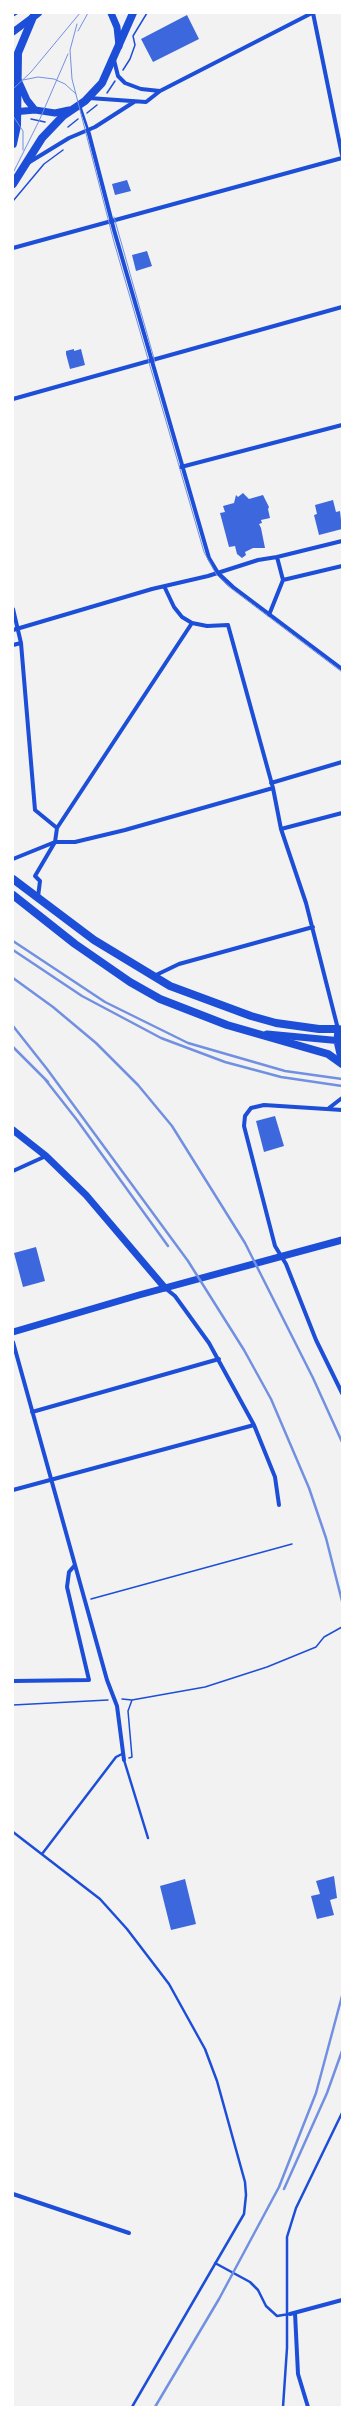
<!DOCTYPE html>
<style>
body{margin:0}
#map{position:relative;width:355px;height:2420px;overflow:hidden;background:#f2f2f2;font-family:"Nunito Sans",sans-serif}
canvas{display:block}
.frame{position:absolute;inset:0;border:14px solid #fff;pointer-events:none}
</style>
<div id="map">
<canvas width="355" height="2420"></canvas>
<div class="frame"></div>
</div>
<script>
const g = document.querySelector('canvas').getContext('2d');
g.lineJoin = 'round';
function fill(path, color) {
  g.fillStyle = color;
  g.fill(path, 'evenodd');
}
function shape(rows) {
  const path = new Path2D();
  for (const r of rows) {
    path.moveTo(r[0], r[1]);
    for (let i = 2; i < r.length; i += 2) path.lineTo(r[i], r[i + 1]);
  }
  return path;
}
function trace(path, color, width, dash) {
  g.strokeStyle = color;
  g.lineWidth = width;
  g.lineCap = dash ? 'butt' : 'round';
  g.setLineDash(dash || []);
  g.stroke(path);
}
const building = shape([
 [187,15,199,39,153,62,141,39],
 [127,180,131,191,115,195,112,184],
 [147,251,152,266,136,271,132,255],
 [74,349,74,351,81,349,85,365,70,369,66,354,66,351],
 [243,493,249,499,263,495,269,507,268,509,270,518,261,520,262,523,259,524,261,528,265,548,253,548,245,552,246,555,242,558,237,554,235,546,229,547,220,513,225,512,223,506,234,503,236,495,238,497],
 [333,500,336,512,340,511,342,529,319,535,314,515,317,514,315,505],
 [275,1116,284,1146,264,1152,256,1121],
 [36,1247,45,1281,23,1287,14,1253],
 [334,1876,337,1898,330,1900,334,1915,317,1919,311,1896,320,1894,316,1881],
 [185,1879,196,1924,171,1930,160,1886]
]);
const path = shape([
 [13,16,18,13],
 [123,70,130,59,135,45,133,36,147,13],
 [107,93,115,81],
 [87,113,97,105],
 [31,119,45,122],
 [68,127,78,119],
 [13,201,44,164,63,150],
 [91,1599,292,1544],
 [122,1699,132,1700],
 [13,1705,108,1700],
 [129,1758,132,1757,128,1711,132,1700,205,1687,267,1667,316,1647,324,1637,342,1627]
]);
const service = shape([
 [80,106,88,130],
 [124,1760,148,1838],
 [13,1832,100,1899,127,1929,169,1984,205,2049,217,2081,245,2182,246,2195,244,2214,132,2407],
 [42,1854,116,1757,122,1754],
 [215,2263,250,2282,258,2290,266,2306,277,2316,289,2314],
 [283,2407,287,2348,287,2237,296,2208,342,2113]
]);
const minor = shape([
 [313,13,342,155],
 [114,60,118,76,125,83,141,89,160,91],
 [89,98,146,102,160,91,312,13],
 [88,130,114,230,209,558,218,573,233,587,342,669],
 [28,163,69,138,95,127,134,102],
 [13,248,342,158],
 [13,399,342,307],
 [181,467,342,425],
 [342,541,277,557,283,580,342,566],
 [165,588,174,607,182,617,192,623,207,626,228,625,273,788,281,829,306,903,338,1029],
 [13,609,21,643,35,810,57,828,55,842,35,876,40,881,38,897],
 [269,615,283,580],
 [13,630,152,589,208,576,258,560,277,557],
 [13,645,21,643],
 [271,783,342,762],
 [57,828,192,623],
 [281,829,342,813],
 [13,859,55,842,75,842,125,830,273,788],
 [154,976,179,964,313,927],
 [329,1108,342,1098],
 [342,1110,264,1105,251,1108,245,1116,244,1126,275,1246,286,1264,316,1340,342,1393],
 [13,1171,46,1156],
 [165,1288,175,1296,209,1343,254,1425,275,1477,279,1505],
 [13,1342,107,1680,117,1706,124,1760],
 [32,1412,219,1359],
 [13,1490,254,1425],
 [13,1681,89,1680,67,1587,69,1572,75,1565],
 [13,2194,129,2233],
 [295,2313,298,2374,308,2407],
 [290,2314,342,2300]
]);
const secondary = shape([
 [111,13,117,27,119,46],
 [13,32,33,17],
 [18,80,27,100,35,110],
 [13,112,35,110,55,113,69,110],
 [341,1029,338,1029,337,1041,342,1063],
 [267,1034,342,1041],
 [13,1130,46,1156,86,1195,165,1288],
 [13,1332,139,1295,342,1240]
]);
const primary = shape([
 [13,144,17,126,18,53,33,17,38,13],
 [13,184,42,138,63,116,85,101,102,83,133,13],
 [13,879,94,940,170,986,251,1016,276,1023,319,1029,338,1029,342,1035],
 [13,895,75,944,130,982,160,999,227,1025,328,1054,342,1064]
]);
const tram = shape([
 [77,24,70,50,72,79,114,242,204,552,216,574,228,586,342,672],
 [78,31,88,13],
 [23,80,38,77,54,79,65,84,76,94],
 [13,89,31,72,80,13],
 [13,116,23,131,23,150],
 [13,173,39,121,68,54],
 [114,217,155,362]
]);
const rail = shape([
 [13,941,105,1002,188,1043,285,1071,342,1079],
 [13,950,82,996,161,1038,225,1062,281,1077,342,1086],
 [13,978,53,1007,96,1043,138,1085,172,1126,245,1243,313,1378,342,1442],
 [13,1026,47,1069,188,1261,244,1350,271,1399,309,1488,326,1538,342,1601],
 [13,1047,48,1082],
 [44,1078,77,1120,168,1246],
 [284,2189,327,2093,342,2051],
 [155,2407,219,2299,279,2187,316,2093,342,1996]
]);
fill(building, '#3d67dc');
trace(path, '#1d4ed8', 1.5);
trace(service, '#1d4ed8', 2.5);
trace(minor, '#1d4ed8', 4);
trace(secondary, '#1d4ed8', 7);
trace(primary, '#1d4ed8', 8);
trace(tram, '#7290e2', 1);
trace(rail, '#7290e2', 2.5);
</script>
